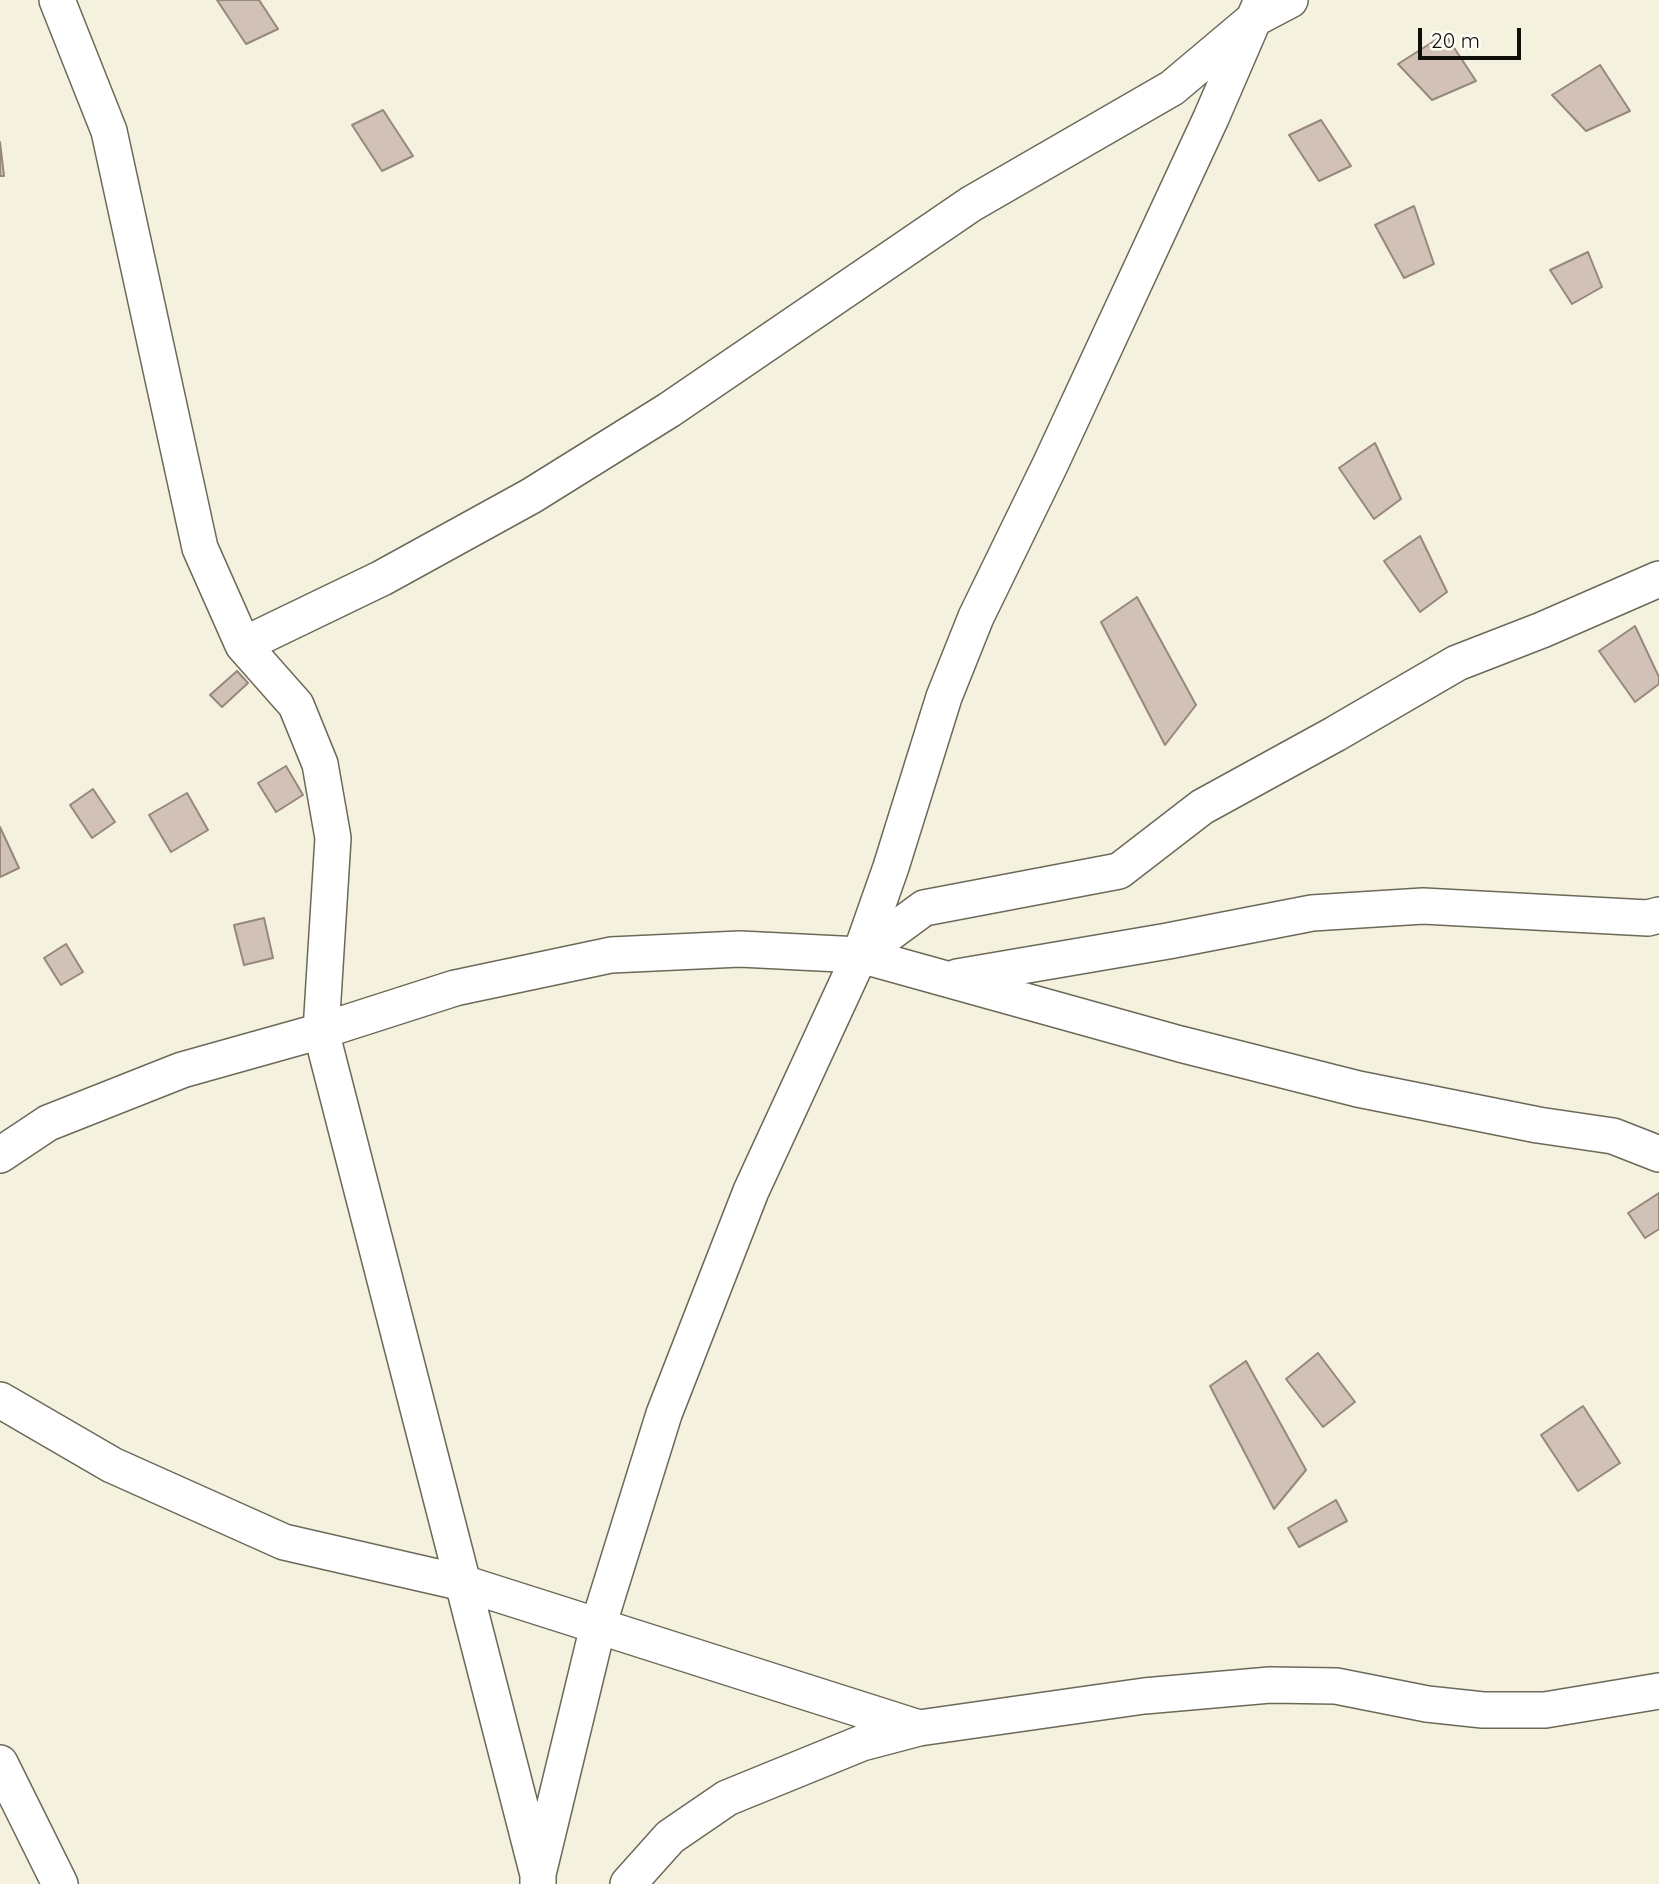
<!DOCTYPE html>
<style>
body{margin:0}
#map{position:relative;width:1659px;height:1884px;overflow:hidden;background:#f4f1df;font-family:Quicksand,sans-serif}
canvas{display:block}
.scale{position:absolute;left:1418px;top:28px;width:103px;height:32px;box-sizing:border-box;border:4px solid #100e09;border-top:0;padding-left:9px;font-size:21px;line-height:24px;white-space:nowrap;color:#100e09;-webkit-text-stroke:5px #fffef7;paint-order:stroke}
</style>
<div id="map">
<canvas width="1659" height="1884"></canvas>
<div class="scale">20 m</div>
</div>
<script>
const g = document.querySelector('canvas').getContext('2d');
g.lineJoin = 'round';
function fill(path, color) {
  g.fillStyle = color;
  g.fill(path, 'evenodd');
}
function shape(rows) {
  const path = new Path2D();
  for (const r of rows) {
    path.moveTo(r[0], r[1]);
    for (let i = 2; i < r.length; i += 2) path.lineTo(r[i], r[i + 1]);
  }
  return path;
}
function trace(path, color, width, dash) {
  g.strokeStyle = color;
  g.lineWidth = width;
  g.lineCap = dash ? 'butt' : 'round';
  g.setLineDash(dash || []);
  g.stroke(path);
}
const building = shape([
 [217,0,259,0,278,29,246,44,217,0],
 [1445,34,1476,81,1432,100,1398,64,1445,34],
 [1600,65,1630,111,1586,131,1552,95,1600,65],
 [383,110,413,156,382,171,352,125,383,110],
 [1321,120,1351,166,1319,181,1289,135,1321,120],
 [0,142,4,176,0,176,0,142],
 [1414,206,1434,264,1404,278,1375,225,1414,206],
 [1588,252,1602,287,1572,304,1550,270,1588,252],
 [1375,443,1401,499,1374,519,1339,468,1375,443],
 [1420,536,1447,592,1420,612,1384,561,1420,536],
 [1137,597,1196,705,1165,745,1101,622,1137,597],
 [1635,626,1659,677,1659,684,1635,702,1599,651,1635,626],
 [237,671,248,683,222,707,210,695,237,671],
 [286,766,303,795,276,812,258,783,286,766],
 [93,789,115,822,92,838,70,805,93,789],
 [187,793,208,830,171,852,149,815,187,793],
 [0,827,19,868,0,877,0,827],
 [264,918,273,958,244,965,234,925,264,918],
 [66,944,83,972,61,985,44,958,66,944],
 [1659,1193,1659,1229,1645,1238,1628,1213,1659,1193],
 [1318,1353,1355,1402,1323,1427,1286,1379,1318,1353],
 [1246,1361,1306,1470,1274,1509,1210,1386,1246,1361],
 [1583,1406,1620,1463,1578,1491,1541,1435,1583,1406],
 [1336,1500,1347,1521,1299,1547,1288,1528,1336,1500]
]);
const minor = shape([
 [57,0,109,131,200,548,243,645,296,705,320,764,333,838,321,1031,537,1871],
 [243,645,382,578,531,496,669,410,971,204,1172,88,1254,19,1290,0],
 [860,955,924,908,1119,871,1202,807,1335,734,1457,663,1542,630,1659,579],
 [957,977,1168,941,1312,913,1423,906,1648,918,1659,915],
 [0,1155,48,1123,182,1070,321,1031,455,988,611,955,740,949,860,955,1180,1044,1358,1089,1538,1125,1613,1136,1659,1154],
 [0,1400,112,1465,284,1542,463,1583,919,1728],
 [0,1763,60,1884],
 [538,1884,538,1874,598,1626,664,1414,751,1191,860,955,891,867,944,697,976,617,1050,465,1211,118,1262,0],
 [628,1884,670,1837,727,1798,862,1743,919,1728,1144,1696,1270,1685,1336,1686,1427,1704,1483,1710,1545,1710,1659,1691]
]);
fill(building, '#d1c1b6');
trace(building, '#97887d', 2);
trace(minor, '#6c6959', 38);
trace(minor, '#fff', 35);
</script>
